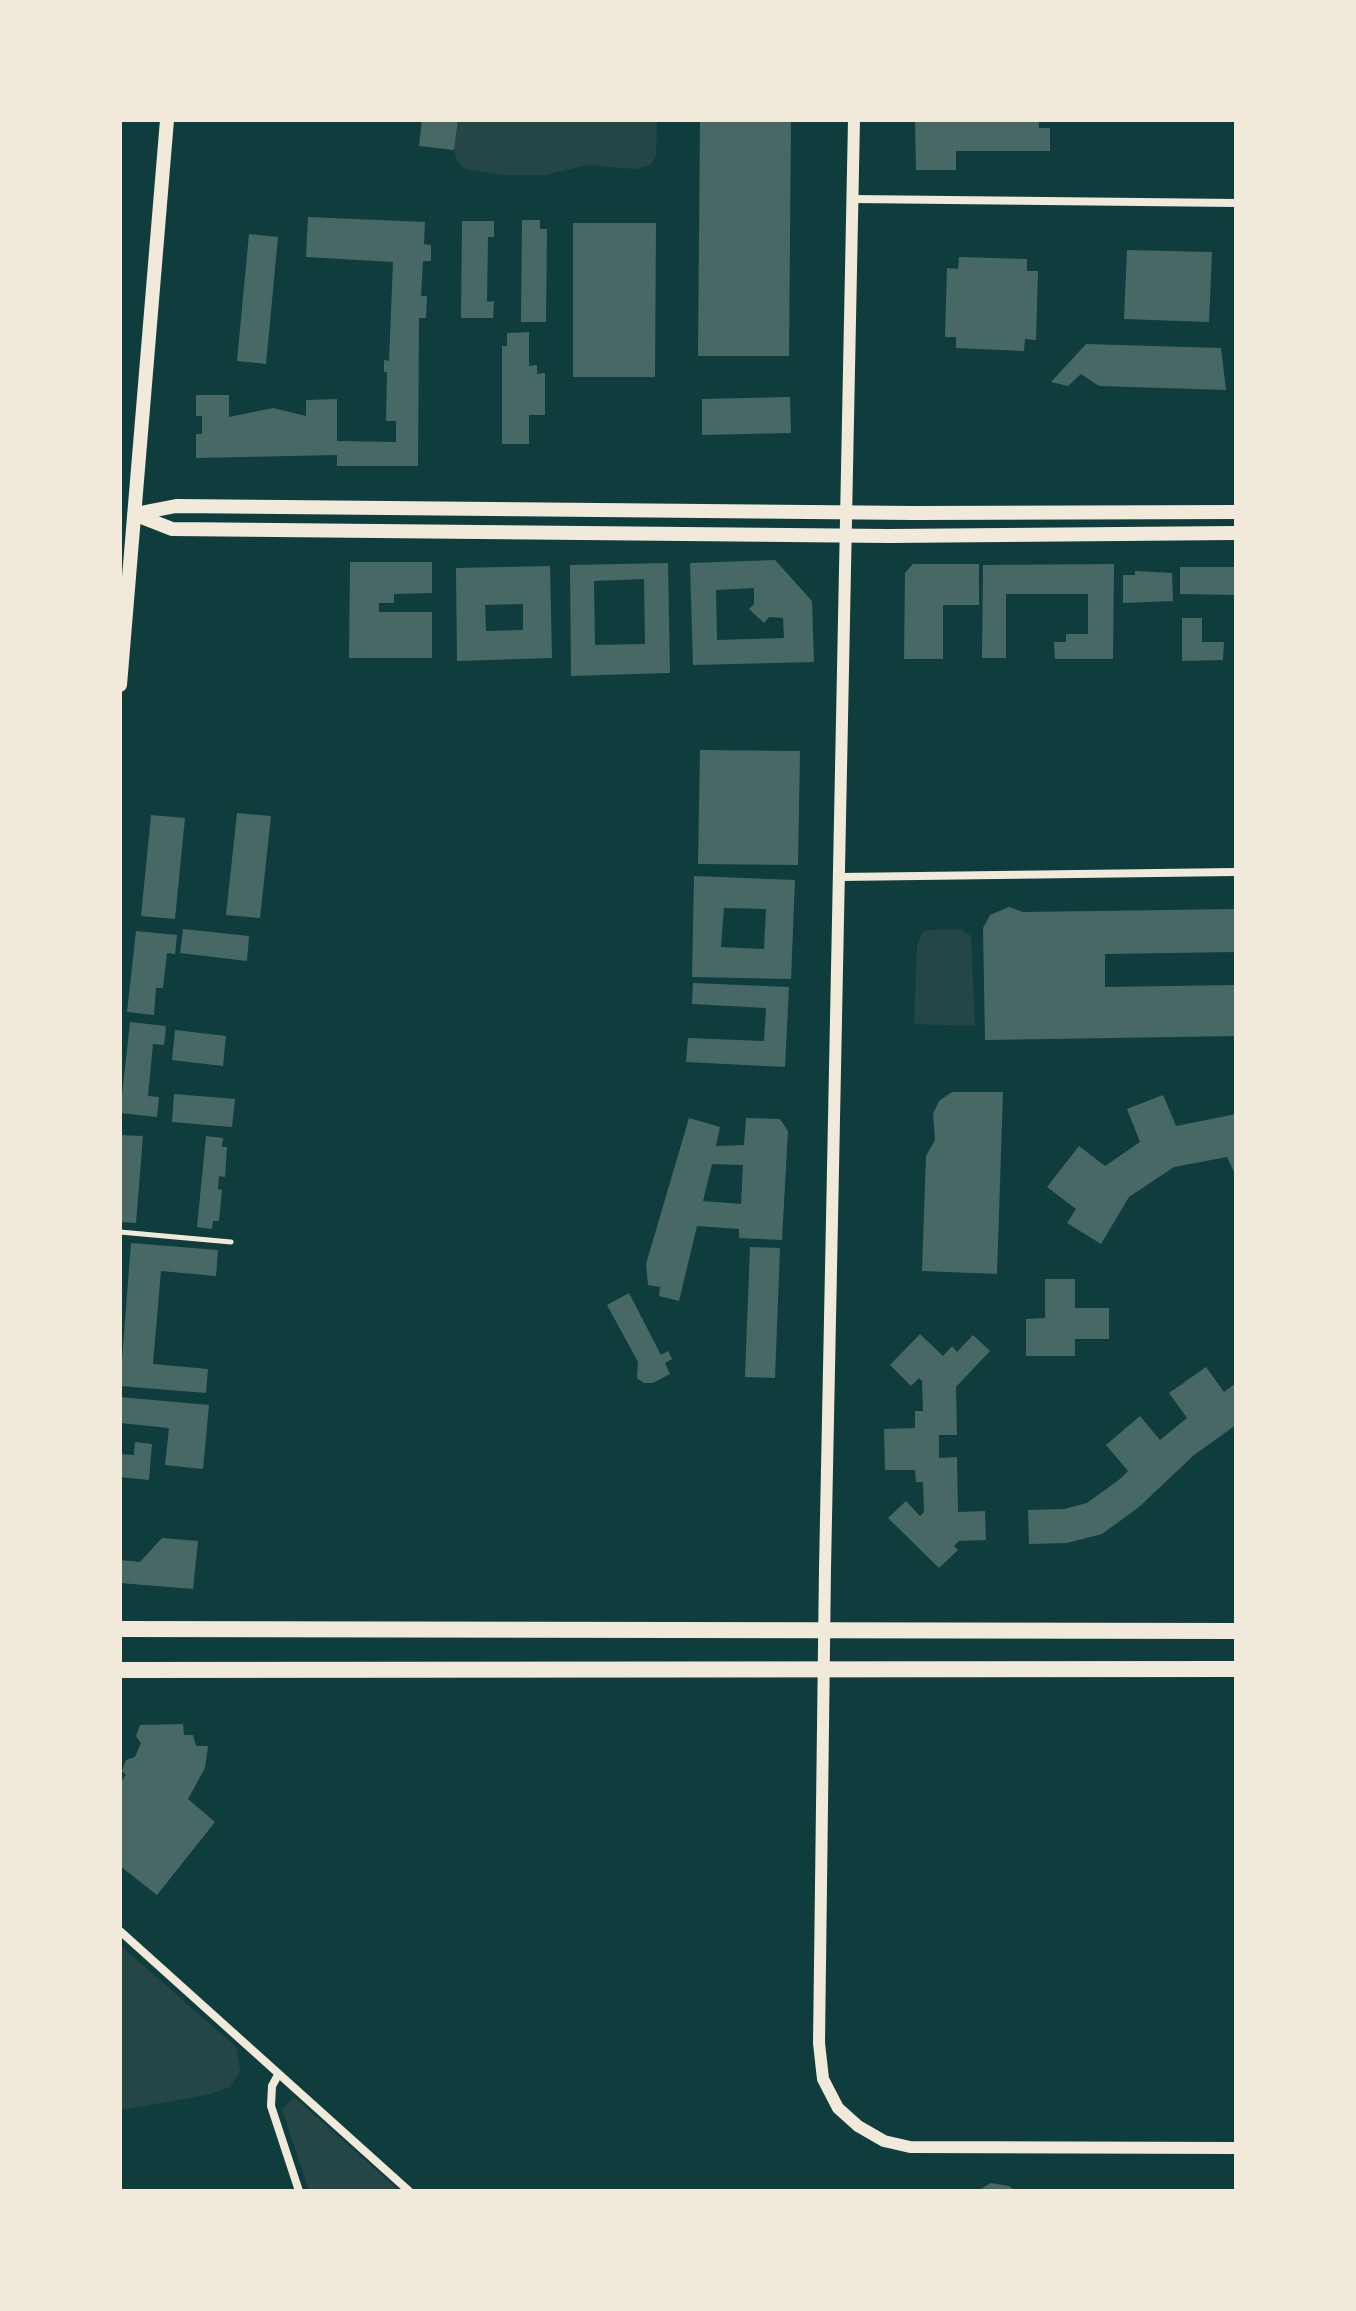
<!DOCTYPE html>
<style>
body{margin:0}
#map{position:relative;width:1356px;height:2311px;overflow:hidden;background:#0f3d3e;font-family:Signika,sans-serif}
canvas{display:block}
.frame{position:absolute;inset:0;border:122px solid #f1e9da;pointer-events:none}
</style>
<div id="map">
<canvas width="1356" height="2311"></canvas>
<div class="frame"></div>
</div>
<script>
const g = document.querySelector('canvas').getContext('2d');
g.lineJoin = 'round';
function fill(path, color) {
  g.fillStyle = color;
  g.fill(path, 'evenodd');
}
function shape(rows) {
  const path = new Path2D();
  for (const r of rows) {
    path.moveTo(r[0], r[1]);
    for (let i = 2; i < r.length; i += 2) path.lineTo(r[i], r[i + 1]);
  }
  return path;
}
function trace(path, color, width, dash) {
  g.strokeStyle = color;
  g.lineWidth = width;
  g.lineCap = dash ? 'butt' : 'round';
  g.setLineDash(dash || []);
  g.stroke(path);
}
const green = shape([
 [458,120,657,120,656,156,650,165,635,169,588,165,545,175,504,175,465,169,457,161,454,150],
 [928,930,961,929,971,936,975,1026,914,1024,917,946,922,933],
 [120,1945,236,2047,240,2071,230,2087,207,2095,120,2110],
 [294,2097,400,2191,309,2191,282,2109]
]);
const building = shape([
 [422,120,458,120,454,150,419,146],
 [700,120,791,120,789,356,698,356],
 [915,120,1039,120,1039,128,1050,128,1050,151,956,151,956,170,916,170],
 [308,217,425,222,424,244,431,245,431,261,423,261,421,296,427,296,426,318,419,318,418,466,337,466,337,455,196,458,196,434,202,434,202,416,196,416,196,395,229,395,229,417,273,408,306,416,306,400,337,399,337,441,396,442,396,421,386,421,387,372,384,372,384,360,389,361,393,262,306,257],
 [522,220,540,220,540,229,547,229,546,322,521,322],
 [462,221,494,221,494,237,488,237,487,302,494,301,493,318,461,318],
 [573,223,656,223,655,377,573,377],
 [249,234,278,237,266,364,237,361],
 [1127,250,1212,252,1209,322,1124,319],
 [959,257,1027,259,1027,271,1038,271,1036,340,1025,339,1024,351,956,348,956,337,945,337,947,268,958,269],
 [529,332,529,366,537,365,537,374,545,373,545,415,529,415,529,444,502,444,502,346,507,346,507,333],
 [1086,344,1221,348,1226,390,1099,386,1081,374,1068,386,1051,382],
 [790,397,791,433,702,435,702,399],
 [775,560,812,601,814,662,693,665,690,563],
 [754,588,754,604,749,609,764,623,769,617,783,618,784,638,717,640,716,590],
 [350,562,432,562,432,593,394,594,394,603,379,603,379,612,432,612,432,658,349,658],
 [668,563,670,673,571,676,570,565],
 [644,579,645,644,595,645,594,581],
 [913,564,979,564,979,605,943,605,943,659,904,659,905,573],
 [1114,564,1113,659,1055,659,1054,642,1066,642,1066,634,1088,634,1088,594,1006,594,1006,658,982,658,983,565],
 [550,566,552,658,457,661,456,568],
 [523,604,523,630,486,631,485,605],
 [1180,567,1236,567,1236,595,1180,594],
 [1135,571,1172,573,1173,601,1123,603,1123,575,1135,575],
 [1182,618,1202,618,1202,642,1224,642,1223,660,1182,661],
 [700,750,800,751,798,865,698,864],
 [237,813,271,816,260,918,226,915],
 [151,815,185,818,175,919,141,916],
 [694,876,795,880,791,979,692,977],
 [724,908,766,909,764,949,721,947],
 [1009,907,1023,912,1236,909,1236,952,1105,954,1105,987,1236,985,1236,1036,985,1040,983,928,990,915],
 [183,929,249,936,247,961,180,953],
 [136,931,177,935,175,954,167,953,163,988,156,988,154,1015,127,1012],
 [693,983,789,987,785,1067,686,1062,688,1038,764,1041,766,1008,692,1004],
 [130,1022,166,1026,164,1045,153,1044,148,1096,159,1097,157,1117,120,1113],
 [175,1030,226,1036,223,1066,172,1060],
 [952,1092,1003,1092,997,1274,922,1271,926,1156,935,1140,933,1114,939,1101],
 [174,1094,235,1099,232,1127,172,1122],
 [1163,1095,1176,1126,1236,1114,1236,1176,1227,1157,1174,1167,1129,1197,1101,1244,1067,1223,1076,1209,1047,1187,1079,1146,1105,1166,1140,1142,1127,1109],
 [689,1118,720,1127,716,1146,744,1145,746,1118,780,1119,788,1131,782,1240,739,1238,739,1229,697,1226,679,1301,659,1296,660,1287,648,1285,646,1264],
 [712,1164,743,1165,741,1204,703,1201],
 [120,1135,143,1136,136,1223,120,1222],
 [206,1136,223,1138,222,1147,227,1147,225,1177,219,1176,218,1189,222,1190,219,1221,213,1221,212,1229,197,1227],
 [131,1243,218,1250,216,1276,161,1271,153,1364,208,1369,206,1393,120,1386],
 [750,1247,780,1248,775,1378,745,1377],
 [1045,1279,1075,1279,1075,1308,1109,1308,1109,1339,1075,1339,1075,1356,1026,1356,1026,1319,1045,1318],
 [629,1293,661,1355,668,1351,672,1359,665,1363,670,1374,653,1383,644,1383,637,1378,638,1362,607,1305],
 [920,1334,943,1356,952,1346,957,1352,973,1335,990,1351,956,1387,957,1435,939,1435,939,1458,957,1457,958,1512,985,1511,986,1540,959,1541,954,1546,958,1550,939,1568,888,1518,906,1501,920,1516,924,1512,923,1482,916,1482,915,1470,885,1470,884,1429,915,1428,915,1411,923,1411,922,1381,919,1378,911,1386,890,1365],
 [1206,1367,1224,1392,1236,1383,1236,1425,1194,1455,1139,1507,1102,1534,1067,1543,1029,1544,1028,1510,1064,1509,1087,1503,1120,1479,1128,1471,1106,1445,1140,1416,1160,1440,1187,1418,1169,1393],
 [120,1397,209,1405,203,1469,165,1465,169,1428,120,1423],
 [135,1442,152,1444,149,1480,120,1477,120,1454,134,1455],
 [162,1538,198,1541,193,1589,120,1583,120,1560,140,1562],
 [183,1724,184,1735,193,1735,196,1746,208,1746,205,1768,188,1799,215,1822,157,1895,120,1866,120,1782,126,1775,122,1771,126,1760,135,1757,141,1743,136,1736,140,1725],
 [991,2183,1009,2186,1016,2191,977,2191]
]);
const service = shape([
 [120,1232,231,1242]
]);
const minor = shape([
 [853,199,1236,203],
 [840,877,1236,872],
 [120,1931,409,2191],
 [278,2075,272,2086,271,2106,299,2191]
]);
const tertiary = shape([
 [854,120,825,1568,819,2043,823,2079,838,2108,858,2126,884,2141,910,2147,1236,2148]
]);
const secondary = shape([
 [134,514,172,529,889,536,1236,533],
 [135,514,176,506,914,513,1236,512],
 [120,685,167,120]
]);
const primary = shape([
 [120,1629,1236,1631],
 [120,1670,1236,1669]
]);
fill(green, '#244646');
fill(building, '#486865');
trace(service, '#f1e9da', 5);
trace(minor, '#f1e9da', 8);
trace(tertiary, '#f1e9da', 12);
trace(secondary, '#f1e9da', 14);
trace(primary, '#f1e9da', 16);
</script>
